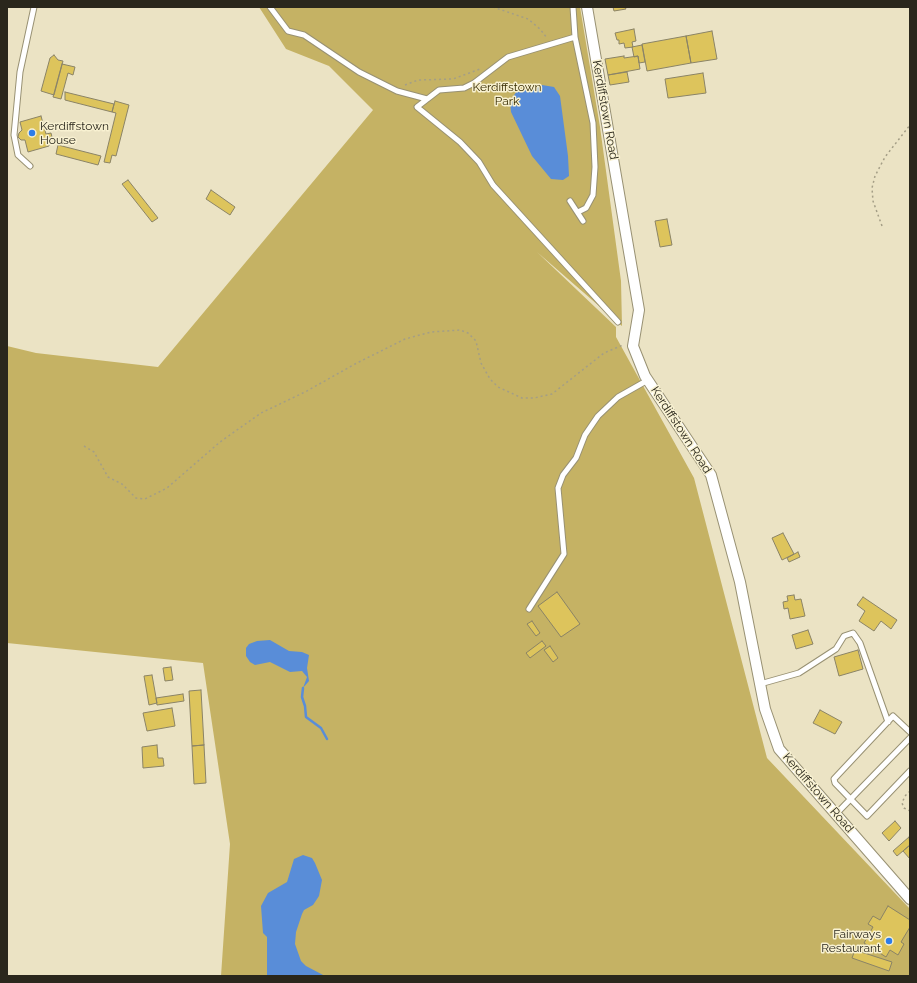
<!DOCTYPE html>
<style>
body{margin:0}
#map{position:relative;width:917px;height:983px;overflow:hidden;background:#ebe3c4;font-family:Raleway,sans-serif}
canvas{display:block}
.frame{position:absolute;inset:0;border:8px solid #2a271c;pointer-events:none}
</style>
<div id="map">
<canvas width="917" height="983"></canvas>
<div class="frame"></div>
</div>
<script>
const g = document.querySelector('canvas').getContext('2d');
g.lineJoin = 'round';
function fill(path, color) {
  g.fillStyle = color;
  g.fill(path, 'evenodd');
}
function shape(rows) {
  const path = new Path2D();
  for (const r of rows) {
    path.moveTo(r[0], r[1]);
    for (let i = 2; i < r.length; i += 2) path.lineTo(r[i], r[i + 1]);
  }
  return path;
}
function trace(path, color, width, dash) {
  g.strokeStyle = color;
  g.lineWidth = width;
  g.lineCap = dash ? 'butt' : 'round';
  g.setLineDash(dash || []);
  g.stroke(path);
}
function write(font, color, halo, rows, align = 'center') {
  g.font = font + ' Raleway,sans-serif';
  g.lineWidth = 3;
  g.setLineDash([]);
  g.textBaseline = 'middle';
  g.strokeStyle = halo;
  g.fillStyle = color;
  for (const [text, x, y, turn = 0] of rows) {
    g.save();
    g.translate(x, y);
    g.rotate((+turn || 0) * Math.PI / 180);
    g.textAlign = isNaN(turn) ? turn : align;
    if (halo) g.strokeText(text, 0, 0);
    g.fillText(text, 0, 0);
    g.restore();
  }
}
const green = shape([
 [259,7,580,7,600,127,621,281,622,326,537,252,616,327,616,337,694,478,767,758,910,909,910,976,221,976,230,844,203,663,7,643,7,346,36,353,158,367,373,110,329,66,286,49]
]);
const water = shape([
 [542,85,554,87,560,96,568,156,569,176,563,180,551,179,532,156,511,112,510,101,517,91],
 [270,640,289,651,302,652,309,655,307,668,309,681,303,688,307,677,302,671,290,672,270,662,255,665,250,662,246,656,246,648,249,644,257,641],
 [303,855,312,858,315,863,322,880,319,896,313,905,304,910,302,914,296,932,295,944,301,961,306,966,325,976,267,976,267,937,263,933,261,906,268,893,287,882,294,859]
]);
const stream = shape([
 [303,688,302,697,305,706,306,717,321,728,327,739]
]);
const building = shape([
 [613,7,625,7,626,9,614,11,613,7],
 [634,29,636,41,632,42,633,47,625,48,624,43,619,44,619,40,617,40,615,33,634,29],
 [712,31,717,59,691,63,686,36,712,31],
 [686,36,691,63,647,71,642,44,686,36],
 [642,45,645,62,639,63,638,56,634,57,632,47,642,45],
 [54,55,58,60,63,61,54,95,41,91,50,58,54,55],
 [624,56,624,58,638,56,640,69,608,75,605,59,624,56],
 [62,64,75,67,73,75,68,73,61,99,53,97,62,64],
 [627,72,629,82,610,85,608,75,627,72],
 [703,73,706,93,668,98,665,79,703,73],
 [65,92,114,104,112,112,65,100,65,92],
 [115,101,129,105,116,156,112,155,110,163,104,162,116,113,112,112,115,101],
 [41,116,46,134,51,133,52,137,47,138,49,146,28,152,25,140,21,140,18,137,19,133,22,130,20,122,41,116],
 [58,145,101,156,98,165,56,154,58,145],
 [128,180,158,218,152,222,122,184,128,180],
 [211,190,235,207,230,215,206,199,211,190],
 [667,219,672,245,660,247,655,221,667,219],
 [783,533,794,554,782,560,772,538,783,533],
 [798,552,800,557,789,562,787,558,798,552],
 [557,592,580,624,561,637,538,606,557,592],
 [794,595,795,600,801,599,805,616,790,619,788,608,784,609,783,602,788,601,787,596,794,595],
 [863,597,897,620,891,629,881,621,874,631,859,621,865,611,857,605,863,597],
 [532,621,540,633,536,636,527,624,532,621],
 [808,630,813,644,796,649,792,635,808,630],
 [542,641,546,646,530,658,526,653,542,641],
 [550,646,558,658,553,662,544,650,550,646],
 [858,650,863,669,839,676,834,657,858,650],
 [171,667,173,680,165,681,163,668,171,667],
 [152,675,157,703,149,705,144,676,152,675],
 [201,690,204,745,192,746,189,691,201,690],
 [183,694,184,701,157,705,156,698,183,694],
 [172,708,175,726,147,731,143,713,172,708],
 [820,710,842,722,835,734,813,723,820,710],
 [157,745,158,758,163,758,164,766,143,768,142,747,157,745],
 [204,745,206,783,194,784,192,746,204,745],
 [895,821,901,828,889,841,882,833,895,821],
 [909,837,910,845,897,856,893,851,909,837],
 [910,845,910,859,903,851,910,845],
 [888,906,910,920,910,927,901,942,904,944,898,955,890,950,886,957,864,943,873,927,868,924,873,916,880,920,888,906],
 [855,950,892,962,889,971,852,958,855,950]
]);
const path = shape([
 [493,7,528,19,540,29,547,38],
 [405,85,418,80,453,79,480,69],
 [882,226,873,201,872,188,875,176,885,157,910,125],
 [84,446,94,452,108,477,122,484,136,498,145,499,167,488,220,442,261,413,305,392,355,364,405,339,431,332,460,330,468,333,476,341,481,363,490,379,498,387,522,398,534,398,552,394,604,353,623,345],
 [910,791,905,796,902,803,904,808,910,811]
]);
const lane = shape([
 [270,7,288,31,304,35,359,72,397,91,427,99],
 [573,7,575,37,593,123,595,167,593,195,586,208,578,212],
 [575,37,508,57,474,83,464,88,439,90,417,107,460,142,479,162,493,185,618,322],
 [30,166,18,155,14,135,20,72,34,7],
 [570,201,583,221],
 [529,609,564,554,558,488,563,475,576,458,585,435,598,416,618,397,648,380],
 [760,684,799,673,836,649,844,636,853,633,860,643,888,722],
 [910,732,893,716,834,779,835,783,867,816,910,771],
 [836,814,910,738]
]);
const street = shape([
 [587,7,639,310,633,346,645,376,711,475,740,582,765,709,779,749,910,899]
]);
const markers = [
 [32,133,4,"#2e7de8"],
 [889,941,4,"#2e7de8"]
];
const parkNames = [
 ["Kerdiffstown",507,87],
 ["Park",507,101]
];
const streetNames = [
 ["Kerdiffstown Road",605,110,80],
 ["Kerdiffstown Road",681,430,57],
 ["Kerdiffstown Road",818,793,49]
];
const poiNames = [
 ["Kerdiffstown",40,126],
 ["House",40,140],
 ["Fairways",881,934,"right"],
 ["Restaurant",881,948,"right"]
];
fill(green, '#c5b264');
fill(water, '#598dd8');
trace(stream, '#598dd8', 2.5);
fill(building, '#ddc45c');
trace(building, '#8a8366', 1);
trace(lane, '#989173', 7);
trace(street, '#989173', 12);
trace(path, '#a49e86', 1.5, [2, 3]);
trace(lane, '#fff', 5);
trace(street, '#fff', 10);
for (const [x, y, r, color] of markers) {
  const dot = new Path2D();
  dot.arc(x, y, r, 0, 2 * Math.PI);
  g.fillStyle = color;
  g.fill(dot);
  trace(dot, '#f8f1d1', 1.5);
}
write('12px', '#362b00', '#f8f1d1', parkNames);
write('12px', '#2a271c', '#f8f1d1', streetNames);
write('12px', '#2a271c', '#f8f1d1', poiNames, 'left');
</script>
